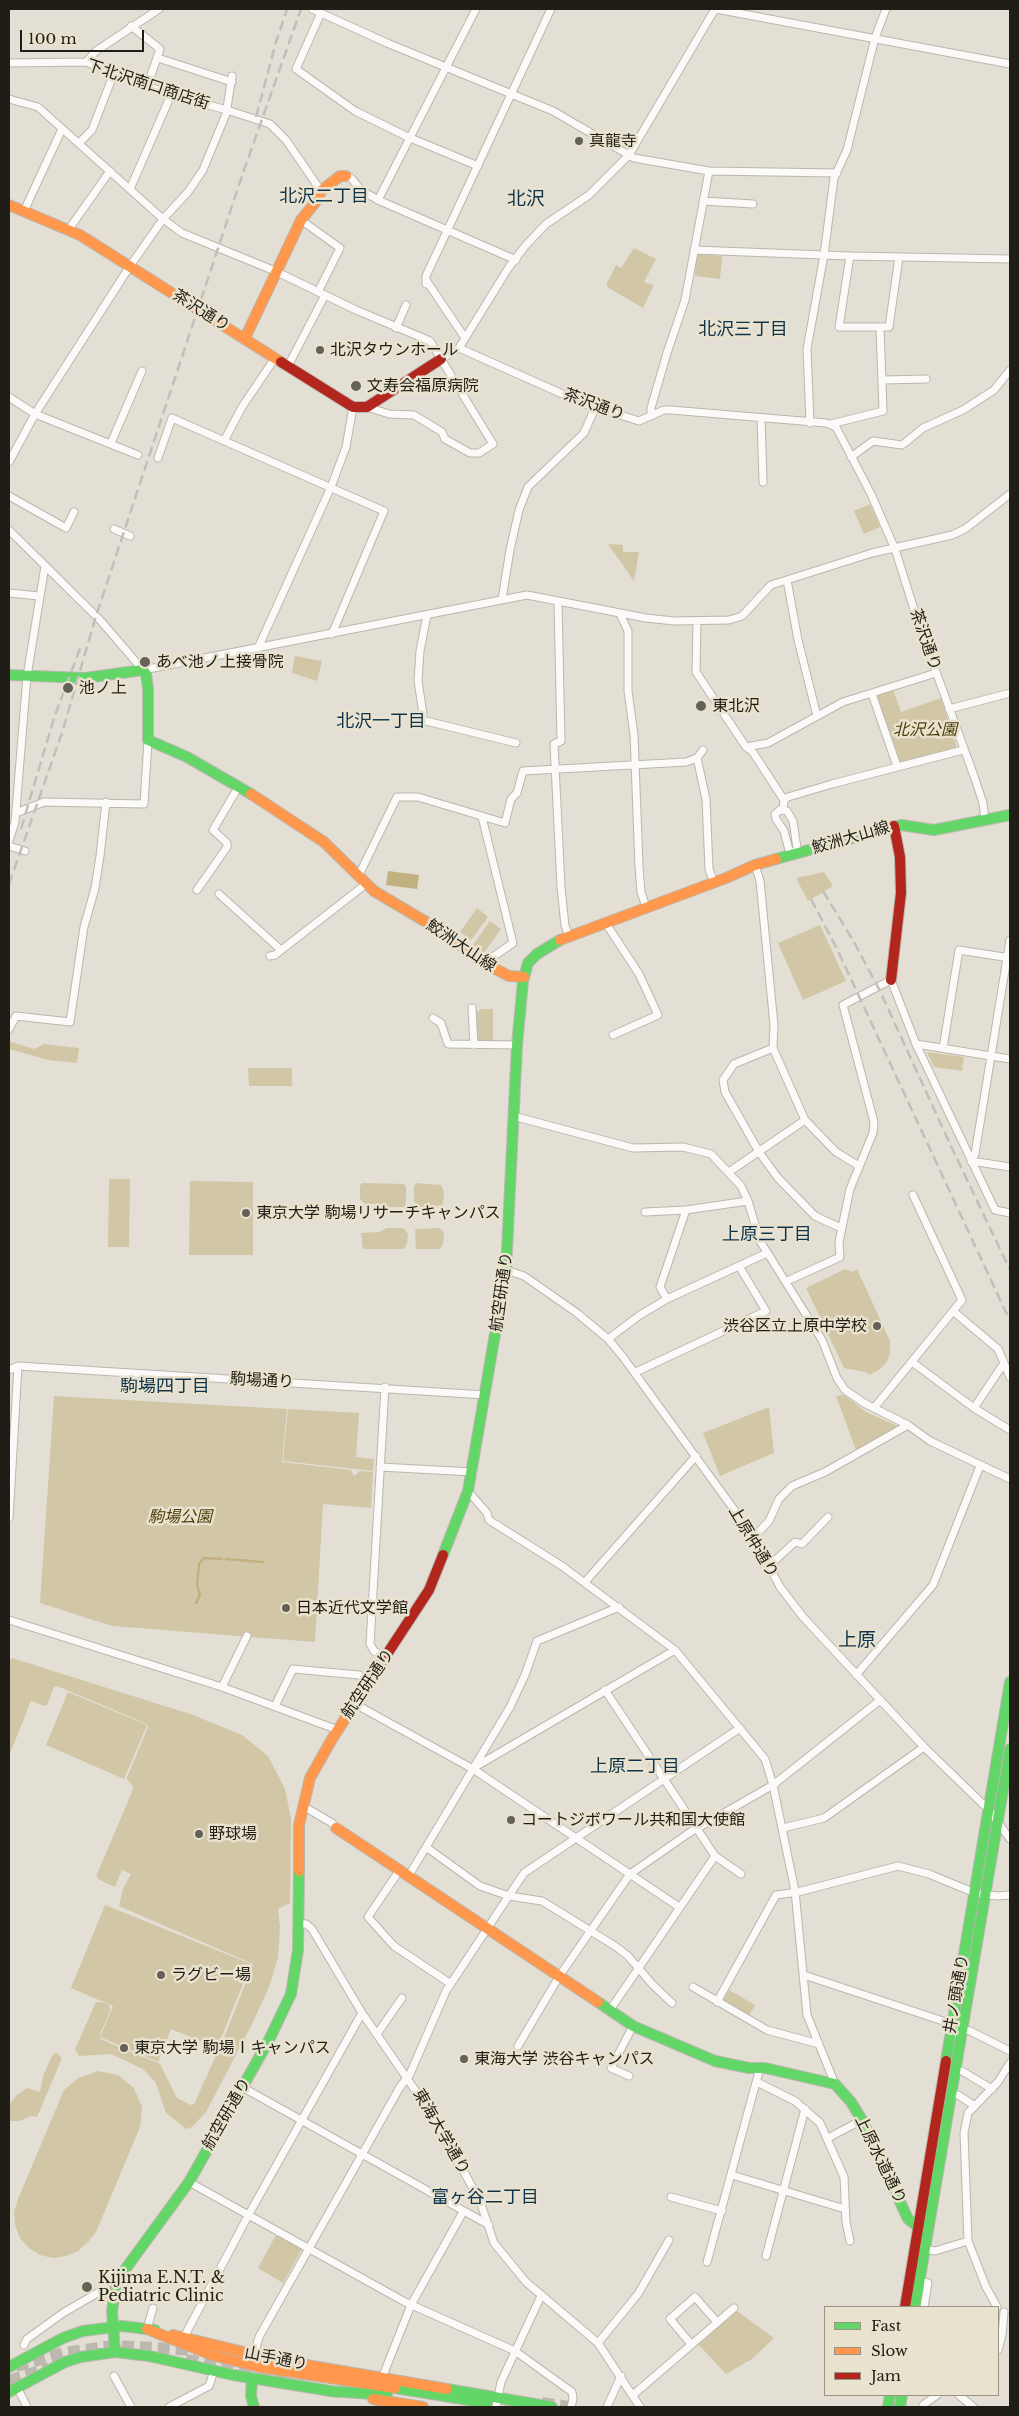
<!DOCTYPE html>
<meta charset="utf-8">
<style>
body{margin:0}
#map{position:relative;width:1019px;height:2416px;overflow:hidden;background:#e3dfd4;font-family:"Libre Baskerville",serif}
canvas{display:block}
.frame{position:absolute;inset:0;border:10px solid #1f1d15;pointer-events:none}
.legend{position:absolute;left:824px;top:2306px;width:175px;height:90px;box-sizing:border-box;background:#e9e2ce;border:1px solid #989384;margin:0;padding:6px 9px;list-style:none;font-size:15px;color:#1f1d15}
.legend li{display:flex;align-items:center;gap:10px;height:25px}
.legend b{width:25px;border:1px solid #989384}
.scale{position:absolute;left:20px;top:30px;width:124px;height:22px;box-sizing:border-box;border:2px solid #1f1d15;border-top:0;padding-left:6px;font-size:15px;line-height:18px;white-space:nowrap;color:#1f1d15;-webkit-text-stroke:4px #e9e2ce;paint-order:stroke}
</style>
<div id="map">
<canvas width="1019" height="2416"></canvas>
<div class="frame"></div>
<ul class="legend">
<li><b style="height:6px;background:#63d668"></b>Fast</li>
<li><b style="height:6px;background:#ff974d"></b>Slow</li>
<li><b style="height:6px;background:#b3261e"></b>Jam</li>
</ul>
<div class="scale">100 m</div>
</div>
<script>
const g = document.querySelector('canvas').getContext('2d');
g.lineJoin = 'round';
function fill(path, color) {
  g.fillStyle = color;
  g.fill(path, 'evenodd');
}
function shape(rows) {
  const path = new Path2D();
  for (const r of rows) {
    path.moveTo(r[0], r[1]);
    for (let i = 2; i < r.length; i += 2) path.lineTo(r[i], r[i + 1]);
  }
  return path;
}
function trace(path, color, width, dash) {
  g.strokeStyle = color;
  g.lineWidth = width;
  g.lineCap = dash ? 'butt' : 'round';
  g.setLineDash(dash || []);
  g.stroke(path);
}
function write(font, color, halo, rows, align = 'center') {
  g.font = font + ' "Libre Baskerville","Noto Sans JP",serif';
  g.lineWidth = 5;
  g.setLineDash([]);
  g.textBaseline = 'middle';
  g.strokeStyle = halo;
  g.fillStyle = color;
  for (const [text, x, y, turn = 0] of rows) {
    g.save();
    g.translate(x, y);
    g.rotate((+turn || 0) * Math.PI / 180);
    g.textAlign = isNaN(turn) ? turn : align;
    if (halo) g.strokeText(text, 0, 0);
    g.fillText(text, 0, 0);
    g.restore();
  }
}
const green = shape([
 [634,248,656,259,644,282,654,285,643,308,607,287,607,283,616,265,621,268],
 [697,254,722,256,720,279,695,276],
 [870,504,880,527,864,534,854,511],
 [608,544,623,545,623,552,639,552,634,581],
 [295,656,322,661,317,681,292,673],
 [893,689,901,712,941,698,957,748,901,763,898,762,876,698,877,695],
 [824,872,833,886,808,901,796,878],
 [477,908,488,917,471,940,460,932],
 [490,921,501,929,484,953,473,945],
 [820,925,846,981,803,1000,778,943],
 [482,1009,493,1009,493,1042,478,1043,475,1040,476,1013],
 [9,1041,34,1049,44,1044,79,1048,77,1063,48,1060,9,1049],
 [927,1052,964,1057,962,1071,934,1067],
 [248,1068,292,1068,292,1086,249,1086],
 [109,1179,130,1179,129,1247,108,1247],
 [190,1181,253,1182,253,1255,189,1255],
 [362,1183,404,1184,406,1187,406,1205,403,1207,387,1207,383,1204,365,1204,360,1199,360,1186],
 [416,1183,441,1185,444,1192,443,1204,434,1207,418,1207,414,1201,414,1187],
 [387,1228,403,1228,405,1230,408,1234,407,1244,404,1249,363,1249,361,1233,379,1232],
 [440,1228,444,1233,443,1244,440,1249,416,1249,415,1231,417,1229],
 [845,1269,852,1272,857,1269,890,1341,890,1353,887,1362,879,1370,869,1375,866,1372,844,1368,806,1288],
 [844,1395,866,1412,900,1427,856,1450,836,1396],
 [54,1396,287,1409,282,1462,351,1470,354,1476,360,1471,373,1472,371,1508,323,1504,315,1642,112,1626,40,1603],
 [769,1407,774,1453,720,1476,703,1433],
 [288,1409,359,1413,356,1457,374,1459,373,1471,283,1461],
 [12,1658,193,1715,242,1735,268,1756,285,1789,291,1819,290,1903,278,1909,280,1927,278,1958,269,1987,252,2024,206,2112,192,2127,186,2129,166,2113,156,2083,143,2069,111,2054,79,2056,75,2049,96,2002,101,2002,109,2005,110,2011,100,2034,100,2039,160,2064,177,2098,191,2105,194,2104,224,2038,253,1964,119,1906,123,1889,131,1874,122,1870,115,1887,98,1879,97,1874,132,1792,133,1787,127,1779,126,1780,148,1727,147,1724,57,1686,54,1687,47,1705,44,1706,31,1701,9,1756,9,1662],
 [68,1692,147,1725,124,1779,46,1745],
 [105,1905,251,1964,217,2048,171,2029,158,2062,100,2037,113,2006,71,1988],
 [729,1990,755,2005,749,2016,723,2001],
 [56,2052,62,2058,37,2117,31,2116,20,2121,9,2121,9,2105,17,2095,27,2088,40,2092,43,2076,52,2056],
 [98,2071,118,2075,134,2088,142,2107,140,2127,96,2232,88,2242,78,2251,66,2256,53,2258,40,2255,29,2248,20,2238,15,2225,14,2212,18,2199,64,2090,78,2078],
 [276,2235,302,2249,283,2283,258,2268],
 [737,2311,774,2338,752,2359,726,2374,698,2344]
]);
const water = shape([
 [388,871,419,875,417,889,386,885]
]);
const stream = shape([
 [226,1559,263,1562],
 [196,1603,200,1595,197,1585,199,1564,204,1558,222,1559]
]);
const highwayTunnel = shape([
 [186,2360,291,2380],
 [16,2366,64,2353,113,2346,196,2350],
 [9,2381,49,2368],
 [487,2403,509,2407],
 [542,2403,568,2407]
]);
const street = shape([
 [312,9,387,43,553,111,634,158,709,171,837,173],
 [716,9,1010,64],
 [321,13,296,69,355,111,408,137,478,166],
 [131,26,160,49,147,87],
 [158,58,232,82],
 [86,62,96,51,159,9],
 [9,63,86,62,171,95,227,110,270,124,286,140,321,191],
 [9,99,38,107,163,219,182,233,275,271,356,310,430,341,493,444,479,453,470,453,445,439,442,432,414,415,389,414,367,407],
 [79,143,92,130,114,73],
 [346,176,351,178,361,190,378,200,516,260],
 [130,189,171,95],
 [378,200,476,9],
 [703,201,753,204],
 [24,211,62,129],
 [301,220,340,248,318,292],
 [69,229,110,171],
 [694,250,850,256,1010,259],
 [850,256,839,327,889,327,899,257],
 [426,280,465,338],
 [426,284,426,276,551,9],
 [396,328,406,305],
 [459,348,509,267,526,245,546,224,589,195,629,155,715,9],
 [441,359,459,348,585,404,639,421,664,410,671,410,826,423,836,427,871,494,895,549,919,625,974,776,983,803,985,820],
 [288,366,325,295],
 [882,380,926,379],
 [9,397,35,414,138,455],
 [651,416,651,408,667,353,685,300,709,171],
 [761,418,763,482],
 [810,423,807,349,824,255,834,178,847,150,875,38,886,9],
 [831,424,883,411,880,327],
 [224,441,242,407,275,358],
 [111,443,142,371],
 [851,457,873,441,902,445,906,442,923,428,963,410,994,390,1010,370],
 [158,458,172,418,384,511,332,634],
 [9,462,35,414,130,266,163,219,188,192,203,170,226,114,232,76],
 [9,496,66,528,74,512],
 [114,529,130,536],
 [9,530,100,620,143,670,527,595,646,618,674,621,729,620,742,616,771,585,872,553,952,535,965,529,1010,494],
 [787,580,798,640,817,716],
 [9,593,39,596],
 [502,599,510,550,519,510,528,487,584,433,595,408],
 [558,602,561,741,554,744,561,887,565,926,569,936],
 [620,614,628,631,628,691,634,735,639,866,641,892,646,907],
 [427,615,420,651,418,681,423,714,422,720,516,743],
 [697,621,696,672,746,747,768,743,843,702,936,673],
 [258,648,331,487,346,447,353,407],
 [872,694,897,766],
 [949,709,1010,693],
 [746,747,752,751,784,800,783,810],
 [697,758,706,799,709,869,714,883],
 [784,800,788,797,832,784,963,750],
 [780,810,787,811,793,821,797,848,795,854,789,850,784,831,776,819,775,814,780,810],
 [16,813,44,802,144,804,148,740],
 [482,817,513,943,484,963],
 [9,841,15,822,27,676,45,566],
 [9,846,25,851],
 [755,865,760,881,774,1025,773,1048,805,1120,836,1152,859,1166],
 [358,877,397,797,418,797,505,823,511,799,517,793,523,771,686,762,697,758,703,750],
 [197,890,227,847,227,843,213,830,239,786],
 [219,894,281,950],
 [605,922,639,974,658,1015,613,1035],
 [270,956,275,955,366,884],
 [472,1008,474,1045],
 [433,1018,441,1023,448,1044,517,1045],
 [9,1029,16,1016,70,1022,84,927,95,888,100,856,106,802],
 [916,1044,1010,1059],
 [773,1048,734,1064,723,1080,725,1092,759,1152,778,1178,815,1216,841,1228],
 [943,1048,959,950,1010,958],
 [513,1116,633,1148,683,1147,711,1154,741,1186,748,1201,760,1241,822,1340,837,1378,845,1390,864,1403,908,1425,930,1441,1010,1479],
 [971,1161,975,1154,1010,940],
 [971,1161,1010,1167],
 [729,1172,805,1120],
 [645,1212,686,1210,748,1201],
 [506,1270,524,1276,577,1313,608,1339,623,1357,754,1537,780,1587,803,1617,924,1747,989,1810,1010,1839],
 [787,1281,840,1257,839,1242,850,1189,873,1133,874,1122,843,1005,891,980,916,1044,995,1210,1010,1213],
 [667,1299,660,1287,686,1210],
 [953,1311,998,1349,1010,1377],
 [608,1339,640,1315,667,1299,767,1253],
 [912,1362,974,1408,1010,1430],
 [9,1370,18,1366,486,1395],
 [636,1372,766,1311,739,1266],
 [385,1387,370,1644,374,1651,385,1658],
 [874,1408,962,1300,913,1195],
 [974,1408,1004,1363],
 [380,1467,473,1472],
 [468,1491,487,1513,489,1520,562,1566,675,1650,765,1759,773,1785,795,1891,807,2015,835,2084],
 [9,1518,18,1366],
 [754,1537,769,1521,779,1499,792,1486,825,1472,908,1425],
 [769,1566,795,1542,802,1544,828,1517],
 [585,1582,696,1456],
 [9,1620,222,1687,338,1730],
 [856,1675,933,1585,980,1466],
 [222,1687,247,1636],
 [605,1690,715,1856,741,1874],
 [355,1704,473,1769,679,1907],
 [275,1706,293,1669,359,1675,370,1682],
 [475,1767,675,1650],
 [303,1806,332,1823,336,1828],
 [783,1828,824,1818,924,1747],
 [426,1847,480,1886,509,1896,542,1901,615,1946,628,1956,653,1985,672,2003],
 [399,1871,368,1917,394,1946,451,1984],
 [408,1877,510,1707,525,1675,537,1641,619,1607],
 [299,1923,306,1924,312,1929,362,2013,433,2116,480,2201,494,2243,526,2282,598,2343,640,2407],
 [804,1975,943,2021,952,2027,970,2031,1010,2051],
 [693,1987,767,2030,819,2044],
 [717,2002,776,1895,798,1892,898,1866,929,1874,975,1893,997,1896,1010,1895],
 [610,2010,715,1856],
 [377,2034,402,1998],
 [518,2046,560,1975,630,1874,689,1833,773,1785,879,1701],
 [955,2070,962,2071,992,2089],
 [629,2076,611,2068,633,2026],
 [757,2082,795,2101,820,2123,844,2177,846,2222,850,2241],
 [242,2087,489,2225],
 [951,2093,958,2095,975,2106],
 [828,2138,862,2120],
 [732,2175,845,2209],
 [189,2182,405,2302,515,2351,572,2392,573,2399,571,2407],
 [671,2197,722,2211],
 [924,2249,935,2251,968,2241],
 [766,2256,805,2109],
 [707,2262,760,2068],
 [920,2280,928,2283,924,2307],
 [997,2307,986,2287,968,2241,964,2133,968,2113,998,2082,1010,2063],
 [147,2329,153,2308],
 [183,2339,249,2214,362,2013],
 [598,2343,638,2294,669,2240],
 [691,2344,670,2319,695,2297,717,2322],
 [24,2345,27,2339,63,2313,99,2292,114,2295],
 [998,2350,1002,2335,1004,2312],
 [254,2355,259,2337,400,2087,410,2074,446,1991,524,1873,740,1728],
 [114,2376,131,2407],
 [382,2378,411,2305,463,2212],
 [17,2387,27,2407],
 [633,2395,734,2308],
 [959,2395,973,2407],
 [923,2405,937,2395],
 [169,2407,209,2386,214,2371],
 [496,2407,501,2382,541,2296],
 [607,2407,621,2376]
]);
const fast = shape([
 [9,675,85,678,143,670,146,674,148,689,148,740,187,757,251,794],
 [776,859,901,825,934,830,1010,815],
 [443,1555,468,1491,506,1270,517,1045,523,981,528,963,537,954,560,940],
 [598,2002,633,2026,715,2061,749,2068,765,2068,835,2084,851,2102,862,2120,908,2219,916,2225,928,2228],
 [946,2061,1010,1682],
 [915,2307,1010,1749],
 [115,2352,112,2311,116,2285,121,2275,189,2182,269,2040,291,1994,298,1950,299,1871],
 [9,2367,63,2338,83,2331,122,2326,155,2330],
 [252,2378,251,2396,254,2407],
 [395,2388,487,2403],
 [447,2389,552,2407],
 [329,2391,387,2395],
 [9,2392,65,2362,81,2357,115,2352,149,2356,233,2375,337,2392],
 [888,2407,890,2395],
 [900,2407,902,2395]
]);
const slow = shape([
 [9,205,80,235,281,362],
 [245,338,301,220,318,199,321,191,340,176,346,176],
 [251,794,324,842,374,891,443,932,484,963,509,976,524,977],
 [560,940,726,878,755,865,776,859],
 [336,1828,598,2002],
 [299,1871,299,1825,310,1778,332,1739,372,1677],
 [147,2329,212,2355,259,2367,395,2388],
 [173,2335,277,2360,447,2389],
 [373,2399,423,2407]
]);
const jam = shape([
 [281,362,353,407,367,407,441,359],
 [891,980,901,893,900,857,894,826],
 [372,1677,429,1590,443,1555],
 [905,2307,946,2061]
]);
const rail = shape([
 [256,117,276,42,287,9],
 [21,829,54,718,81,646],
 [9,884,62,733,96,616,243,173,301,9],
 [823,891,854,942,880,991,950,1144,1010,1270],
 [811,899,837,949,1010,1321]
]);
const markers = [
 [579,141,5,"#646158"],
 [320,350,5,"#646158"],
 [356,386,6,"#646158"],
 [145,662,6,"#646158"],
 [68,688,6,"#646158"],
 [701,706,6,"#646158"],
 [246,1213,5,"#646158"],
 [877,1326,5,"#646158"],
 [286,1608,5,"#646158"],
 [511,1820,5,"#646158"],
 [199,1834,5,"#646158"],
 [161,1975,5,"#646158"],
 [124,2048,5,"#646158"],
 [464,2059,5,"#646158"],
 [87,2287,6,"#646158"]
];
const streetNames = [
 ["下北沢南口商店街",148,85,18],
 ["茶沢通り",201,311,32],
 ["茶沢通り",594,405,20],
 ["茶沢通り",925,640,71],
 ["鮫洲大山線",851,838,-16],
 ["鮫洲大山線",461,946,34],
 ["航空研通り",502,1292,-82],
 ["駒場通り",262,1381,3],
 ["上原仲通り",753,1542,59],
 ["航空研通り",368,1684,-56],
 ["井ノ頭通り",957,1994,-80],
 ["航空研通り",227,2114,-60],
 ["東海大学通り",441,2132,60],
 ["上原水道通り",880,2160,64],
 ["山手通り",276,2359,11]
];
const poiNames = [
 ["真龍寺",589,141],
 ["北沢タウンホール",330,350],
 ["文寿会福原病院",367,386],
 ["あべ池ノ上接骨院",156,662],
 ["池ノ上",79,688],
 ["東北沢",712,706],
 ["東京大学 駒場リサーチキャンパス",256,1213],
 ["渋谷区立上原中学校",867,1326,"right"],
 ["日本近代文学館",296,1608],
 ["コートジボワール共和国大使館",521,1820],
 ["野球場",209,1834],
 ["ラグビー場",171,1975],
 ["東京大学 駒場Ⅰキャンパス",134,2048],
 ["東海大学 渋谷キャンパス",474,2059],
 ["Kijima E.N.T. &",98,2278],
 ["Pediatric Clinic",98,2296]
];
const parkNames = [
 ["北沢公園",925,730],
 ["駒場公園",180,1517]
];
const neighbourhoodNames = [
 ["北沢二丁目",324,197],
 ["北沢三丁目",743,330],
 ["北沢一丁目",381,722],
 ["上原三丁目",767,1235],
 ["駒場四丁目",165,1387],
 ["上原二丁目",635,1767],
 ["富ヶ谷二丁目",485,2198]
];
const quarterNames = [
 ["北沢",526,200],
 ["上原",857,1641]
];
fill(green, '#d1c6a6');
fill(water, '#c1b181');
trace(stream, '#c1b181', 2.5);
trace(highwayTunnel, '#bcb8ae', 12, [12, 6]);
trace(street, '#bab7ae', 9);
trace(fast, '#bab7ae', 12);
trace(slow, '#bab7ae', 12);
trace(jam, '#bab7ae', 12);
trace(street, '#fbfaf9', 7);
trace(fast, '#63d668', 10);
trace(slow, '#ff974d', 10);
trace(jam, '#b3261e', 10);
trace(rail, '#bfbfbb', 2.5, [10, 5]);
for (const [x, y, r, color] of markers) {
  const dot = new Path2D();
  dot.arc(x, y, r, 0, 2 * Math.PI);
  g.fillStyle = color;
  g.fill(dot);
  trace(dot, '#e9e2ce', 2);
}
write('16px', '#1f1d15', '#e9e2ce', streetNames);
write('16px', '#1f1d15', '#e9e2ce', poiNames, 'left');
write('italic 16px', '#4c3d09', '#e9e2ce', parkNames);
write('18px', '#0f344d', '#e9e2ce', neighbourhoodNames);
write('19px', '#0f344d', '#e9e2ce', quarterNames);
</script>
